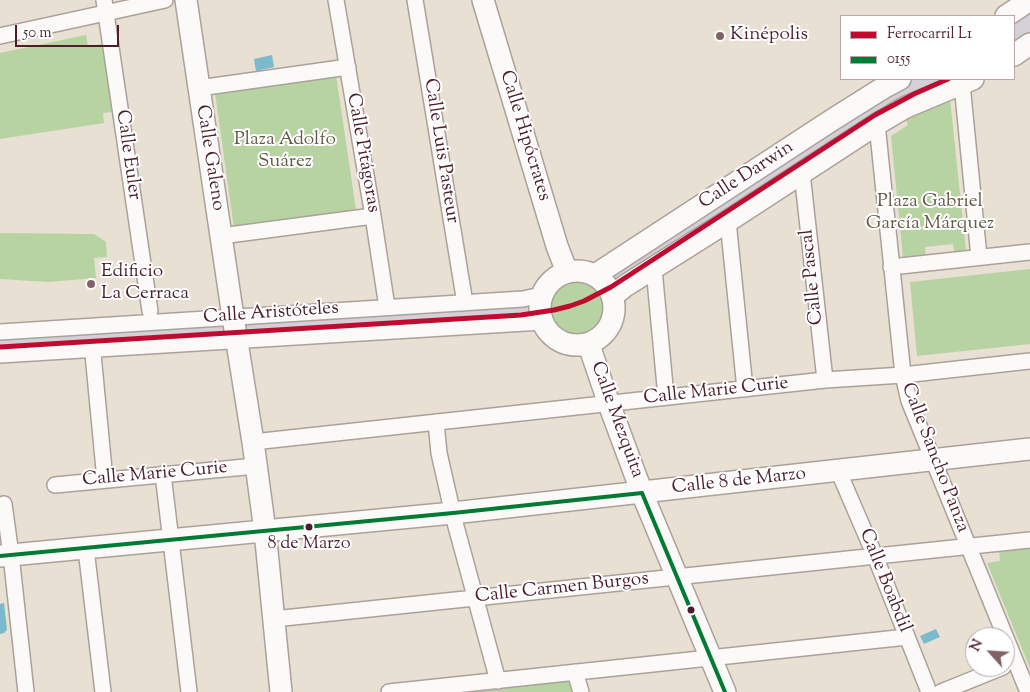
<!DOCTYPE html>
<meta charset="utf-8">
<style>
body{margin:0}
#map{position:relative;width:1030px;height:692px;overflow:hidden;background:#e8e0d2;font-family:"Sorts Mill Goudy",serif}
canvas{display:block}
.legend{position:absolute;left:840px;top:15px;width:175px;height:65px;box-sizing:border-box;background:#fff;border:1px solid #b7a5aa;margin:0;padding:6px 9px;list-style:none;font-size:15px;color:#4a1f2b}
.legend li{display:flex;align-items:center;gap:10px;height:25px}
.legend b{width:25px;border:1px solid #b7a5aa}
.north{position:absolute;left:965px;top:627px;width:50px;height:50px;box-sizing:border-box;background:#fff;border:1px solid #b7a5aa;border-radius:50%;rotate:296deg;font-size:14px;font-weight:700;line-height:20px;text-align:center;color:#4a1f2b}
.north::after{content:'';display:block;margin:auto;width:18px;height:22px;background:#816365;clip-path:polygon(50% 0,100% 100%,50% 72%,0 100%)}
.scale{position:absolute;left:15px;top:25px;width:104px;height:22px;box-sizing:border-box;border:2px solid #4a1f2b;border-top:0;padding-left:6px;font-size:15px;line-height:18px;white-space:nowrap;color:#4a1f2b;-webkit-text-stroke:4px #fff;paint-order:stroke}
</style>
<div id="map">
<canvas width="1030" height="692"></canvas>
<ul class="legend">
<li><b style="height:6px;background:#c00b31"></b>Ferrocarril L1</li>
<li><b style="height:6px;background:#017a33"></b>0155</li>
</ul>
<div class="north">N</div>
<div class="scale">50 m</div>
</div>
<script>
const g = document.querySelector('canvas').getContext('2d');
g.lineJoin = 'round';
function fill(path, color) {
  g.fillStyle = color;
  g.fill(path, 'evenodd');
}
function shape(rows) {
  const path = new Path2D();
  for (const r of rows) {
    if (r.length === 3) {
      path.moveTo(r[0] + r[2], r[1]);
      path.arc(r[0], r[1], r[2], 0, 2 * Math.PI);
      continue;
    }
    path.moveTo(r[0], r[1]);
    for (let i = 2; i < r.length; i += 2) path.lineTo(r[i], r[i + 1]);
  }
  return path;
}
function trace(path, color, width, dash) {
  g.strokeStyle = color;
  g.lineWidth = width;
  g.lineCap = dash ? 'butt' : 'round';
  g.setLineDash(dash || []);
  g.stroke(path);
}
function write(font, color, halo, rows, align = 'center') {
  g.font = font + ' "Sorts Mill Goudy",serif';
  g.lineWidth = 4;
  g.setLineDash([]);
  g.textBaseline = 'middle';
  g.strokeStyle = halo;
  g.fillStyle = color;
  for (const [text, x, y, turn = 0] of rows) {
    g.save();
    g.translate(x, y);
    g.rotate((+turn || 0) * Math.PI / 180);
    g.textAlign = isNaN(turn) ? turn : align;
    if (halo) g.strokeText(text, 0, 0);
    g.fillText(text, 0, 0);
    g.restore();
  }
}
const industrial = shape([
 [1030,15,1030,33,1014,44,1014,25],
 [915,79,967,79,625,284,562,314,549,318,530,320,0,351,0,336,528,302,561,296,893,90]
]);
const green = shape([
 [86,35,88,46,102,44,112,112,103,113,104,123,0,139,0,53],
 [336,75,356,210,234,228,215,93],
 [950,99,966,250,954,252,953,244,925,247,926,255,903,258,891,136,908,125,906,120,919,111],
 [0,233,94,234,106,242,107,257,94,258,96,278,48,282,0,279],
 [1030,269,1030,344,917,356,910,282],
 [577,308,30],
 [1030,547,1030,668,987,563,1000,561,999,550],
 [569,678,573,692,470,692]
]);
const water = shape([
 [272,55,274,67,256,71,254,59],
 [4,603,7,630,4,633,0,634,0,604],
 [936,629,940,637,924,644,920,636]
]);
const street = shape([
 [104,0,150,311],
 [336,0,373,216,387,307],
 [415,0,465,303],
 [0,36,165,0],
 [962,84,979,257],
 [199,88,348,67],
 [877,124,903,375,909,401,1028,692],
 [802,173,825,380],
 [728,221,745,389],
 [221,236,373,216],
 [891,267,1030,252],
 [654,269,666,397],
 [0,332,523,299,541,295],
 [93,354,105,480],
 [0,355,542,322],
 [436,422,439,453,454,519,498,681],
 [253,442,825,380,903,375,1030,361],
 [840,471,841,477,875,556,929,692],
 [163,474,189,692],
 [55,485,256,466],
 [4,504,11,555,26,692],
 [86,549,103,692],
 [274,619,1030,540],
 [575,672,581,692],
 [389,692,907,637],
 [941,692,1003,667]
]);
const secondary = shape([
 [186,0,233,317,253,442,265,531,281,692],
 [483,0,557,246,567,272],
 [1006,16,1030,0],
 [1014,55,1030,44],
 [577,308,37],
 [595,275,832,120,883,88,900,79],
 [613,296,625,286,728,221,877,124,906,107,973,79],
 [585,344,591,351,609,404,642,493,725,692],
 [0,556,453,513,1030,449]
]);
const bus1 = shape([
 [0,556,453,513,642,493,725,692]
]);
const rail1 = shape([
 [0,347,521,315,554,310,570,306,584,301,611,287,875,115,914,94,948,79]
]);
const markers = [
 [720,36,5,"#816365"],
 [91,284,5,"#816365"],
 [309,527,4.5,"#4a1f2b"],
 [691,610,4.5,"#4a1f2b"]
];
const busNames = [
 ["8 de Marzo",309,545]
];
const poiNames = [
 ["Kinépolis",730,36],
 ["Edificio",101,273],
 ["La Cerraca",101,295]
];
const streetNames = [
 ["Calle Hipócrates",524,136,73],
 ["Calle Luis Pasteur",440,151,81],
 ["Calle Pitágoras",362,153,80],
 ["Calle Euler",127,155,82],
 ["Calle Galeno",209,158,81],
 ["Calle Darwin",747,176,-33],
 ["Calle Pascal",813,277,-96],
 ["Calle Aristóteles",271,314,-4],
 ["Calle Marie Curie",716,392,-6],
 ["Calle Mezquita",616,420,70],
 ["Calle Sancho Panza",934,458,69],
 ["Calle Marie Curie",155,475,-5],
 ["Calle 8 de Marzo",739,482,-6],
 ["Calle Boabdil",884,581,68],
 ["Calle Carmen Burgos",562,589,-6]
];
const parkNames = [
 ["Plaza Adolfo",285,141],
 ["Suárez",285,163],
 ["Plaza Gabriel",930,203],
 ["García Márquez",930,225]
];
fill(industrial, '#d3d0d8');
fill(green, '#b7d3a2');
fill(water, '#7bb9cc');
trace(street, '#aca19a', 18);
trace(secondary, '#aca19a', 24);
trace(street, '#fcfaf8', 15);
trace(secondary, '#fcfaf8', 21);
trace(bus1, '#017a33', 4);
trace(rail1, '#c00b31', 5);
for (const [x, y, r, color] of markers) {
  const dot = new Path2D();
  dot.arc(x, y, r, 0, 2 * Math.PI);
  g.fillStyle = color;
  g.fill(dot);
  trace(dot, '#fff', 2);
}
write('18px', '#4a1f2b', '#fff', busNames);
write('19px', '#4a1f2b', '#fff', poiNames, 'left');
write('19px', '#4a1f2b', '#fff', streetNames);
write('19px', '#625a47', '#fff', parkNames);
</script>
